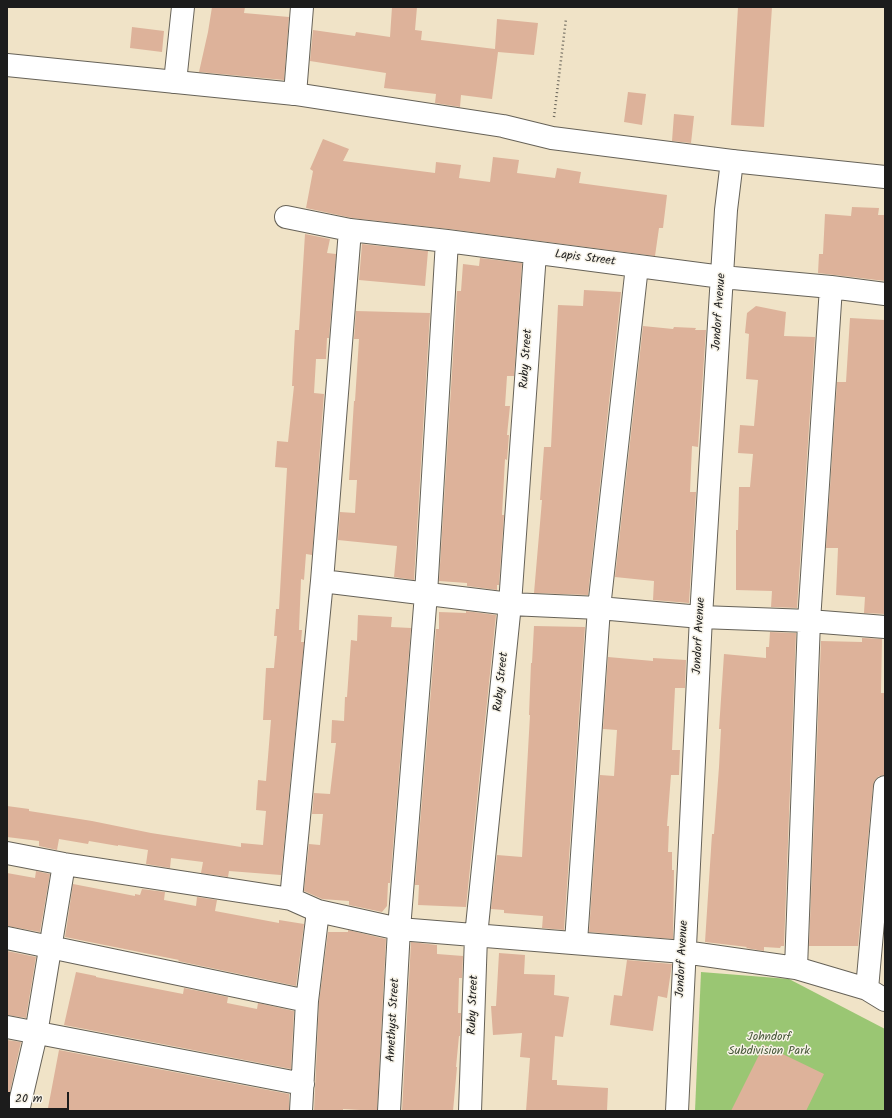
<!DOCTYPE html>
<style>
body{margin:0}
#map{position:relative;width:892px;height:1118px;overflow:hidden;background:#f0e3c7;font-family:Kalam,sans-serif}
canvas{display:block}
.frame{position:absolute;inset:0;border:8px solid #1c1c1c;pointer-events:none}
.scale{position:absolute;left:8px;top:1092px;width:61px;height:18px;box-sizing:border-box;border:2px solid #1c1c1c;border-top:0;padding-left:5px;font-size:12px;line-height:14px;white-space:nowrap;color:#1c1c1c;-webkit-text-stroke:3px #f7f3e8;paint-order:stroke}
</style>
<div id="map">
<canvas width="892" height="1118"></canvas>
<div class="frame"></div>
<div class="scale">20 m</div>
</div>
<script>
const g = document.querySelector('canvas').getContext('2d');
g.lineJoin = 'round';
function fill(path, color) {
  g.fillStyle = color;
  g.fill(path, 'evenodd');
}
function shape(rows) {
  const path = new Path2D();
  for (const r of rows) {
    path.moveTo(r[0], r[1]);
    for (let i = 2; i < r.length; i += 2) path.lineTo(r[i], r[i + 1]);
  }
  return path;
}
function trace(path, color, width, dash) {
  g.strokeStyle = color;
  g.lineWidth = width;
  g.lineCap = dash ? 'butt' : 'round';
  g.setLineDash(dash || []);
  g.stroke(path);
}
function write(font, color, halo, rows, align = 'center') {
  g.font = font + ' Kalam,sans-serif';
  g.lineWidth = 3;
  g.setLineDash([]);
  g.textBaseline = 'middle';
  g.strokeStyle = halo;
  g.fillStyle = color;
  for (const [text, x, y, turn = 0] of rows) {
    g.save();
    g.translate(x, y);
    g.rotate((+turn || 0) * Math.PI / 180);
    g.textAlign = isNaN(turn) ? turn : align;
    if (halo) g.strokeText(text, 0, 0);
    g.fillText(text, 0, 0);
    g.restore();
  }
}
const green = shape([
 [701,972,789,979,885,1029,885,1111,695,1111]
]);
const building = shape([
 [212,7,245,7,244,13,289,17,284,80,199,72,208,32],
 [392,7,417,7,415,30,422,31,421,40,495,49,497,19,538,23,534,55,498,52,492,99,461,95,460,107,435,103,436,94,384,88,386,73,310,61,313,30,355,36,356,32,390,37],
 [738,7,772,7,764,127,731,125],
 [132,27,164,31,162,52,130,48],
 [628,92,646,94,642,125,624,122],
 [674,114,694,116,691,143,672,141],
 [323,139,349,149,343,161,435,173,436,162,461,165,459,178,490,182,493,157,519,160,517,173,555,178,557,168,581,172,579,183,667,195,663,228,659,228,655,256,449,229,352,218,306,208,313,171,310,169],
 [852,207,879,208,878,215,885,215,885,281,818,273,819,254,823,254,825,214,851,216],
 [305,234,330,239,327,253,336,254,329,338,327,338,326,359,316,359,314,393,324,394,312,555,306,554,304,580,301,579,299,630,302,630,301,642,304,642,281,875,229,871,228,877,201,873,203,862,171,858,170,868,146,864,148,850,118,845,118,846,89,841,88,844,59,839,57,850,39,846,39,841,7,837,7,806,29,809,29,811,92,821,151,833,241,847,241,843,263,845,266,811,256,810,258,780,266,781,271,720,263,720,266,668,274,668,277,636,274,636,276,609,279,609,287,468,275,467,277,441,288,442,294,386,292,386,295,330,299,330],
 [362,244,428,251,425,286,359,280],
 [480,258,522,263,514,376,507,376,505,406,510,406,507,435,509,435,507,460,505,459,502,515,504,515,499,585,497,585,497,590,467,586,467,583,439,581,457,291,461,291,463,264,479,266],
 [584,290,621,292,588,595,534,593,542,500,540,500,544,447,551,447,558,305,583,306],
 [756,306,786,312,784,336,815,337,797,608,771,607,772,591,736,590,736,530,738,530,739,487,750,487,753,454,738,453,740,425,754,426,758,380,746,379,749,334,745,333,747,313],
 [356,311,430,313,414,580,394,577,397,546,338,540,340,512,355,513,357,480,349,480,354,401,355,401,359,339,354,339],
 [850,318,885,320,885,614,864,613,865,597,836,595,838,548,826,548,837,382,846,382],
 [643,326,673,329,674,327,696,328,695,330,706,330,698,447,692,446,690,492,696,492,689,603,653,600,654,581,615,577],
 [466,611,496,615,466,907,418,905,419,885,415,885,436,629,439,629,439,612,466,613],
 [358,615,392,617,391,627,411,628,390,883,388,883,387,906,382,912,349,905,349,901,322,899,304,891,309,844,320,845,323,814,312,814,314,793,330,794,336,743,331,743,332,720,344,721,345,697,347,697,351,640,357,641],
 [534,626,585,627,564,930,542,928,543,916,504,913,504,910,491,909,497,855,522,857,530,715,529,715,531,663,532,663],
 [770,632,796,633,784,946,781,946,780,948,764,947,764,951,746,948,747,947,705,942,712,834,714,834,719,767,721,729,719,729,724,654,766,658,766,647,769,647],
 [862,638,882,639,881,693,885,693,885,775,879,776,875,780,873,786,858,946,809,946,821,641,862,642],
 [608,657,653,661,653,658,686,660,685,688,675,688,672,750,680,750,679,775,671,775,667,826,669,826,668,852,672,852,672,870,674,870,673,939,589,932,600,775,614,776,617,730,603,729],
 [36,871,50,874,40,932,7,926,7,873,35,878],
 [73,884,135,896,135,894,140,895,142,889,165,892,164,900,196,906,197,897,217,900,215,911,279,923,279,920,304,924,296,986,178,961,179,960,65,937],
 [348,930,386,939,377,1111,343,1109,343,1111,314,1111,319,1002,328,932,348,932],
 [411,942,437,945,437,954,463,956,462,978,459,978,458,1013,461,1013,460,1036,459,1036,456,1067,457,1067,453,1111,402,1111],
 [7,951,36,957,26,1018,7,1015],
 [499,953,525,955,524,974,555,975,554,995,569,997,563,1037,555,1036,552,1080,557,1080,557,1085,608,1088,607,1111,526,1111,530,1058,520,1057,522,1033,493,1035,491,1006,496,1006],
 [627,960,672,964,667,998,658,996,653,1031,610,1025,614,995,622,996],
 [76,972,96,976,96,977,183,994,184,988,228,997,227,1003,257,1009,258,1003,294,1011,291,1069,64,1025],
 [7,1040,21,1042,9,1096,7,1096],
 [764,1045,824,1074,806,1111,731,1111],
 [59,1050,289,1094,289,1111,53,1111,53,1109,48,1108]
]);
const path = shape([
 [554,117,566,19]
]);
const street = shape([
 [175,82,183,7],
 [295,94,302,7],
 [286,217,350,230,447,241,722,277,831,287,885,294],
 [322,581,510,604,599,608,701,617,809,621,885,627],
 [7,853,64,864,291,899,318,911,399,929,684,952,796,968,867,989,885,1000],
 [291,899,322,581,350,230],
 [7,938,307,1001],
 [576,942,599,608,637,266],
 [796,968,809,621,831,287],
 [867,989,885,787],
 [7,1027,303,1084],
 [7,1108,18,1111,36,1034,64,864],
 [301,1111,307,1001,318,911],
 [389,1111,399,929,426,594,447,241],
 [470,1111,476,936,510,604,535,253],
 [677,1111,701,617,726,210,732,161]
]);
const secondary = shape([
 [7,65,295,94,503,126,552,138,732,161,885,177]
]);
const streetNames = [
 ["Lapis Street",585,259,7],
 ["Jondorf Avenue",720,312,-86],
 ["Ruby Street",527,359,-86],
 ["Jondorf Avenue",700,636,-87],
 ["Ruby Street",502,682,-84],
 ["Jondorf Avenue",683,959,-87],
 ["Ruby Street",474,1005,-88],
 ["Amethyst Street",394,1020,-87]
];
const parkNames = [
 ["Johndorf",769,1038],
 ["Subdivision Park",769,1052]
];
fill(green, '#9ac673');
fill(building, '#ddb29a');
trace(street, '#666258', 24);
trace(secondary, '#666258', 24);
trace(path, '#666258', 2.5, [1, 3]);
trace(street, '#fff', 22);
trace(secondary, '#fff', 22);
write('12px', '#1c1c1c', '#f7f3e8', streetNames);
write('12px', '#48583a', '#f7f3e8', parkNames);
</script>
